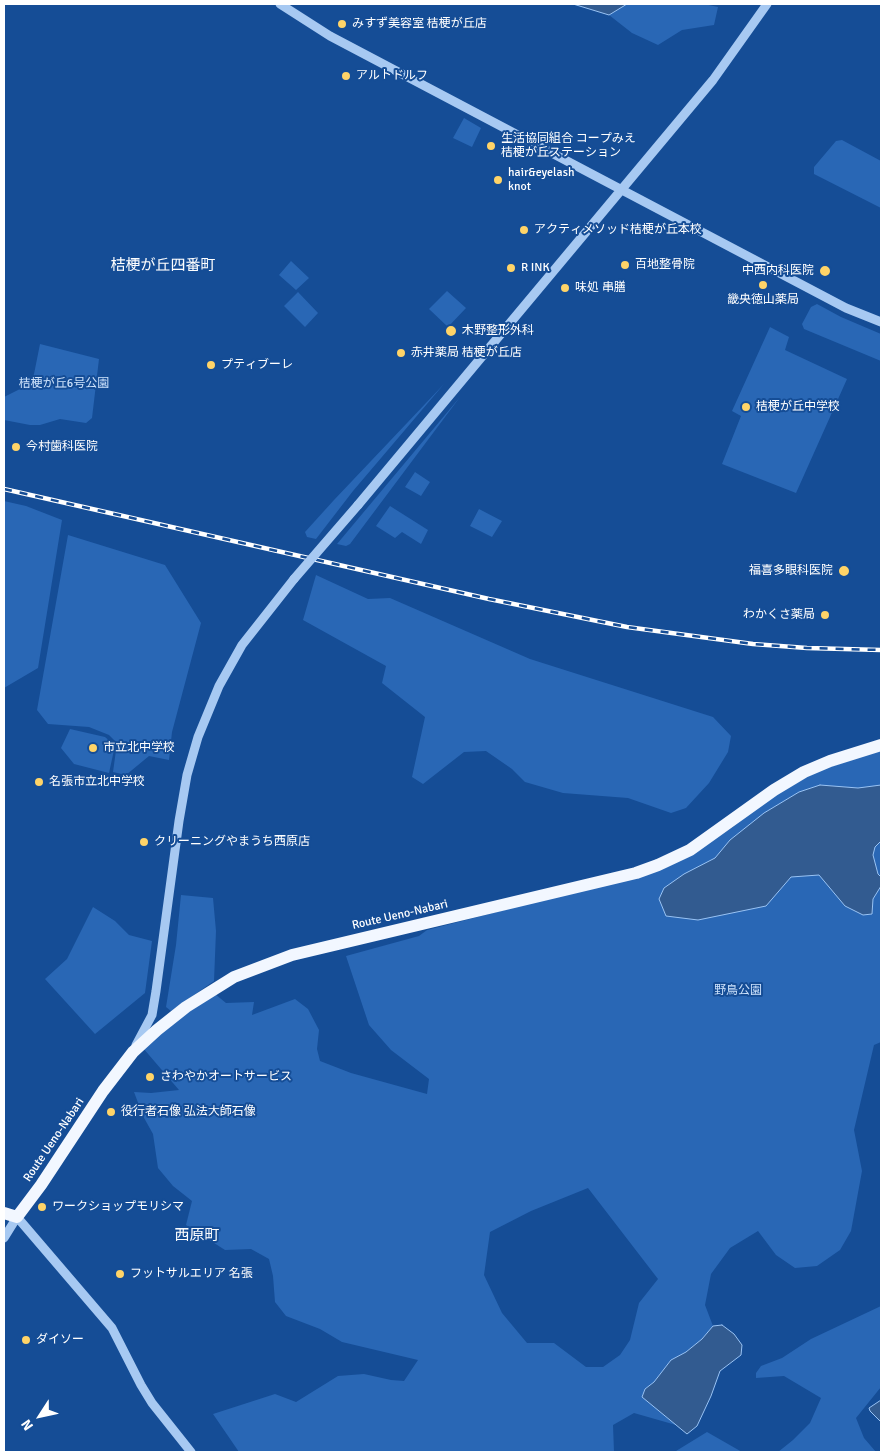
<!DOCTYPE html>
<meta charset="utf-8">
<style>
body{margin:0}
#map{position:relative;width:885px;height:1456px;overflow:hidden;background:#154d96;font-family:Signika,sans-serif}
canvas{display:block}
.frame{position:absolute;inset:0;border:5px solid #fff;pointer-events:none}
.north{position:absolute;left:15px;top:1391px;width:50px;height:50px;-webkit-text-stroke:4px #154d96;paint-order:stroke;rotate:235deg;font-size:14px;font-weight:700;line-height:20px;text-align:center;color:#fff}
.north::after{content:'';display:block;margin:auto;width:18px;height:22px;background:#fff;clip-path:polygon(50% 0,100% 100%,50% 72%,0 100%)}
</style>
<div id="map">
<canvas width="885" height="1456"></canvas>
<div class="frame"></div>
<div class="north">N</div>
</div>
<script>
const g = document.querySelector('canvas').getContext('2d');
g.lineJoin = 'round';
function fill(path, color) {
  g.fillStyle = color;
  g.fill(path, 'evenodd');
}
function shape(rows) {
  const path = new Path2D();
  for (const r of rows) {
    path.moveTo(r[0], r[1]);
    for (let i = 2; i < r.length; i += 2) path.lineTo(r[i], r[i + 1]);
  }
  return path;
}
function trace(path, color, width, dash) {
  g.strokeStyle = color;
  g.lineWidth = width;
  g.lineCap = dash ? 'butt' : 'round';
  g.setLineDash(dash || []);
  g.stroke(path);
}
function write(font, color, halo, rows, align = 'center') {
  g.font = font + ' Signika,"Noto Sans JP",sans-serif';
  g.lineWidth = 4;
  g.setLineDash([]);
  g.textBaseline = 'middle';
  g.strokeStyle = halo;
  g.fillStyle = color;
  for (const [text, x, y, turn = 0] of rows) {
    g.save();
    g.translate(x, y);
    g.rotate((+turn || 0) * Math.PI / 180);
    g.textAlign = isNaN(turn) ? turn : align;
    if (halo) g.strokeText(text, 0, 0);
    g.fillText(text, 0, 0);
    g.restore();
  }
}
const green = shape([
 [627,4,704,4,718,7,714,25,682,30,658,45,632,33,609,15],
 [464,118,481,128,472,147,453,138],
 [842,140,881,161,881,208,814,174,814,167,836,141],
 [291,261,309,278,296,290,279,275],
 [447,291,466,308,448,327,429,309],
 [298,292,318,313,305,327,284,306],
 [817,304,841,317,881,334,881,361,804,329,802,324,811,307],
 [770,327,789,337,785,350,847,379,796,493,722,464,741,416,732,411],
 [40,344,99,359,92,418,86,423,60,419,40,425,30,425,4,420,4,397,22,388,31,381,34,374],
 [444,384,353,491,316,539,307,537,305,532,334,500],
 [460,397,350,544,346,546,337,544],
 [415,472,430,482,421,496,405,487],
 [4,501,26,506,62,520,38,668,4,688],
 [390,506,428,530,421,544,402,532,395,538,376,526],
 [479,509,502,521,492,537,470,526],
 [68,535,165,565,201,623,172,732,169,760,149,756,126,775,113,772,117,743,109,735,89,727,48,724,37,710],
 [316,575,368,599,390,598,530,659,713,717,731,736,728,752,709,783,686,808,671,813,628,798,563,793,525,782,512,769,486,751,464,752,423,784,412,777,425,717,382,683,386,666,303,620],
 [70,729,105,737,112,743,114,750,109,773,74,764,61,748],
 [881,750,881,1042,874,1045,854,1130,862,1171,851,1231,840,1250,817,1266,795,1268,776,1255,758,1231,730,1248,711,1274,705,1305,713,1326,702,1339,686,1352,671,1360,654,1382,645,1389,642,1396,676,1425,634,1413,613,1425,614,1452,239,1452,213,1414,275,1394,296,1402,338,1376,364,1374,391,1380,404,1381,418,1360,342,1342,320,1329,286,1316,275,1302,273,1276,269,1259,251,1249,225,1250,186,1225,192,1201,173,1186,158,1168,153,1134,143,1116,134,1092,151,1093,179,1090,143,1048,201,1001,215,994,226,1003,254,1002,252,1015,295,999,308,1009,319,1030,317,1049,320,1061,351,1073,427,1094,429,1079,391,1050,369,1025,346,956,419,936,427,930,497,912,692,854,733,827,769,798,818,771],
 [588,1188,658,1279,639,1303,630,1340,620,1355,603,1367,586,1367,554,1343,527,1343,502,1313,484,1275,490,1232,531,1211],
 [181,895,213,898,216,931,214,981,171,1011,166,1007,176,945],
 [93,907,115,921,129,935,152,941,145,993,95,1034,45,979,67,959],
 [881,1306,881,1387,856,1418,864,1438,876,1452,778,1452,793,1440,810,1423,821,1398,784,1376,756,1378,756,1373,761,1366,782,1358,811,1339],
 [707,1432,742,1452,677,1452,676,1451]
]);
const water = shape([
 [573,4,627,4,609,15,573,4],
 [820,785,858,788,881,785,881,841,875,847,873,855,878,874,881,877,881,886,873,899,872,914,863,915,845,906,819,875,791,877,766,906,698,920,666,916,659,899,664,888,684,874,715,858,730,840,764,813,799,792,820,785],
 [722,1325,734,1334,742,1345,741,1355,720,1371,711,1396,697,1426,687,1434,642,1397,645,1389,654,1382,671,1360,686,1352,702,1339,713,1326,722,1325],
 [881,1400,881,1422,870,1411,869,1408,881,1400]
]);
const tertiary = shape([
 [280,4,330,36,622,190,846,308,881,322],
 [358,505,713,80,767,4],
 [136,1045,152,1015,156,991,179,821,187,775,198,737,219,686,242,645,294,579],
 [4,1238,17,1217,112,1328,141,1385,152,1403,191,1452]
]);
const primary = shape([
 [4,1213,17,1217,41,1185,103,1091,133,1052,157,1030,186,1007,234,977,292,955,636,873,658,865,690,850,774,790,804,772,830,761,881,745]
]);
const rail = shape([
 [4,489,489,599,627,627,753,644,807,648,881,650]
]);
const tertiaryBridge = shape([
 [294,579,358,505]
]);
const markers = [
 [342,24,5,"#ffd468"],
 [346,76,5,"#ffd468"],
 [491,146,5,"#ffd468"],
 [498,180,5,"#ffd468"],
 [524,230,5,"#ffd468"],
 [625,265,5,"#ffd468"],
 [511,268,5,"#ffd468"],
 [825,271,6,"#ffd468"],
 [763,285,5,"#ffd468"],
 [565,288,5,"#ffd468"],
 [451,331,6,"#ffd468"],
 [401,353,5,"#ffd468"],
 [211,365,5,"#ffd468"],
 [746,407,5,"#ffd468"],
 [16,447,5,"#ffd468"],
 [844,571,6,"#ffd468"],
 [825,615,5,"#ffd468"],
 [93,748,5,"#ffd468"],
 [39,782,5,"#ffd468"],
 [144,842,5,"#ffd468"],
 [150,1077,5,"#ffd468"],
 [111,1112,5,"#ffd468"],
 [42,1207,5,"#ffd468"],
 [120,1274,5,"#ffd468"],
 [26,1340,5,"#ffd468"]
];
const poiNames = [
 ["みすず美容室 桔梗が丘店",352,24],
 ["アルトドルフ",356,76],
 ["生活協同組合 コープみえ",501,139],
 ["桔梗が丘ステーション",501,153],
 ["hair&eyelash",508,173],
 ["knot",508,187],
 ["アクティメソッド桔梗が丘本校",534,230],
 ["百地整骨院",635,265],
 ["R INK",521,268],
 ["中西内科医院",814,271,"right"],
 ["味処 串膳",575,288],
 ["畿央徳山薬局",763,300,"center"],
 ["木野整形外科",462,331],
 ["赤井薬局 桔梗が丘店",411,353],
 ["プティブーレ",221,365],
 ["桔梗が丘中学校",756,407],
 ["今村歯科医院",26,447],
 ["福喜多眼科医院",833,571,"right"],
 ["わかくさ薬局",815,615,"right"],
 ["市立北中学校",103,748],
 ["名張市立北中学校",49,782],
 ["クリーニングやまうち西原店",154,842],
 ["さわやかオートサービス",160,1077],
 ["役行者石像 弘法大師石像",121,1112],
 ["ワークショップモリシマ",52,1207],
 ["フットサルエリア 名張",130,1274],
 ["ダイソー",36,1340]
];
const parkNames = [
 ["桔梗が丘6号公園",64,384],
 ["野鳥公園",738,991]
];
const streetNames = [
 ["Route Ueno-Nabari",400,915,-13],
 ["Route Ueno-Nabari",54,1140,-56]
];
const quarterNames = [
 ["桔梗が丘四番町",163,266],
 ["西原町",197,1236]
];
fill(green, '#2967b5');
fill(water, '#325b90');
trace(water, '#99c3f4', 1);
trace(tertiary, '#a7c9f2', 9);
trace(primary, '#f2f7ff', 12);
trace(rail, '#fff', 4.5);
trace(rail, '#154d96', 2.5, [8]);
trace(tertiaryBridge, '#a7c9f2', 9);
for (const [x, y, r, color] of markers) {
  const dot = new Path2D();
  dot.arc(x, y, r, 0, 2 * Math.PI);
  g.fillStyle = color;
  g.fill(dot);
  trace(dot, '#154d96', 2);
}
write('12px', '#fff', '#154d96', poiNames, 'left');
write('12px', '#cee3fc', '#154d96', parkNames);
write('12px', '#fff', '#154d96', streetNames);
write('15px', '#fff', '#154d96', quarterNames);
</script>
